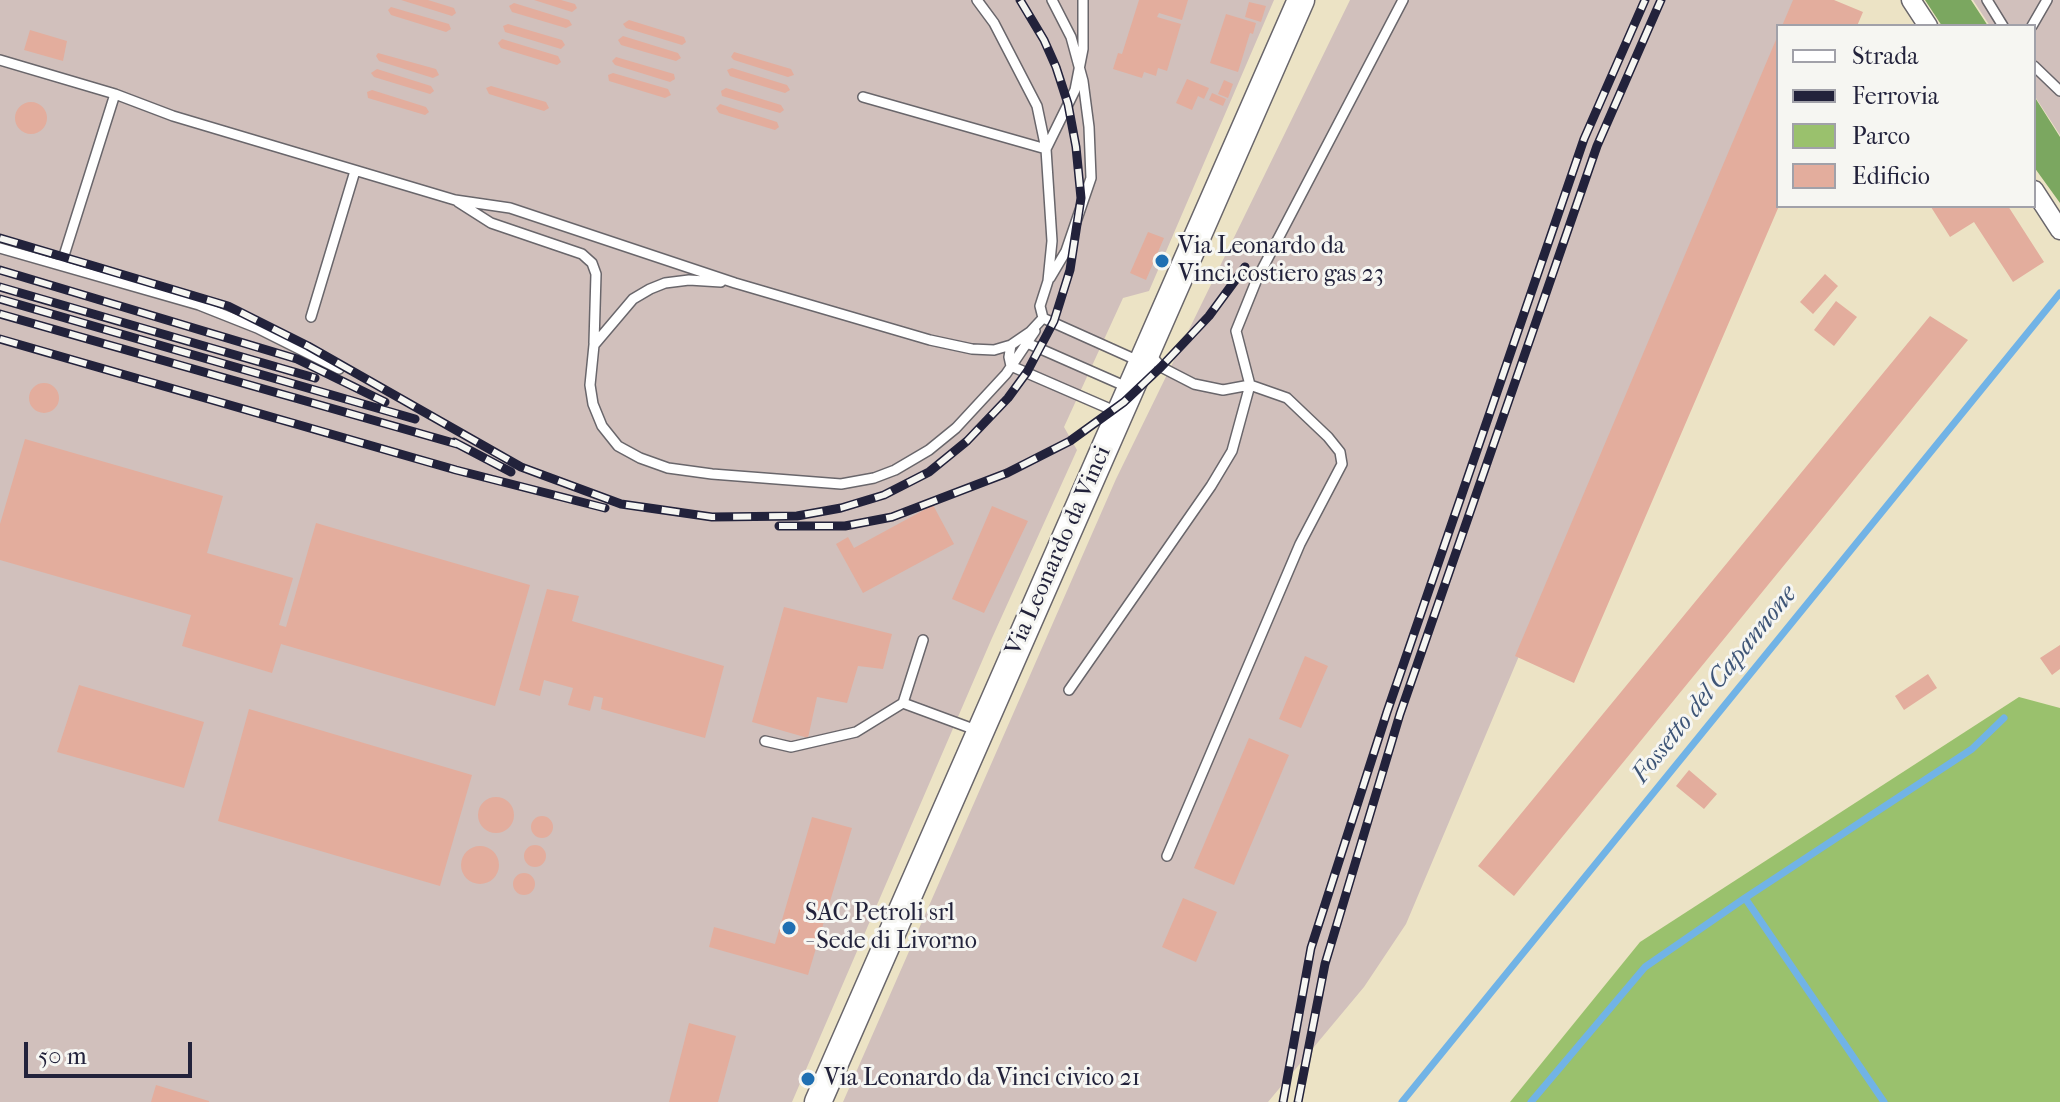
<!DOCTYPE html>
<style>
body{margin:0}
#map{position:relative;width:2060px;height:1102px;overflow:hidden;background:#ece3c5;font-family:"IM FELL French Canon",serif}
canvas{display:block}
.legend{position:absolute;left:1776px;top:24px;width:260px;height:184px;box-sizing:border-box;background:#f6f6f2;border:2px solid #a1a1a9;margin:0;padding:10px 14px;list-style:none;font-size:24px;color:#22223b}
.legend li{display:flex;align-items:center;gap:16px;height:40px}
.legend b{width:40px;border:2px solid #a1a1a9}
.scale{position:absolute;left:24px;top:1042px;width:168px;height:36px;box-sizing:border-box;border:4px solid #22223b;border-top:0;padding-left:10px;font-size:24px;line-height:28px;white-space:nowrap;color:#22223b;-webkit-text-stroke:6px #f6f6f2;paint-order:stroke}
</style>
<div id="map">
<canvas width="2060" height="1102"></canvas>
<ul class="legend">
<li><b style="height:10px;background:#fff"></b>Strada</li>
<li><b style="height:10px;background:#22223b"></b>Ferrovia</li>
<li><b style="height:22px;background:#9ac16d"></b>Parco</li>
<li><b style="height:22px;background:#e3ad9d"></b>Edificio</li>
</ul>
<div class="scale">50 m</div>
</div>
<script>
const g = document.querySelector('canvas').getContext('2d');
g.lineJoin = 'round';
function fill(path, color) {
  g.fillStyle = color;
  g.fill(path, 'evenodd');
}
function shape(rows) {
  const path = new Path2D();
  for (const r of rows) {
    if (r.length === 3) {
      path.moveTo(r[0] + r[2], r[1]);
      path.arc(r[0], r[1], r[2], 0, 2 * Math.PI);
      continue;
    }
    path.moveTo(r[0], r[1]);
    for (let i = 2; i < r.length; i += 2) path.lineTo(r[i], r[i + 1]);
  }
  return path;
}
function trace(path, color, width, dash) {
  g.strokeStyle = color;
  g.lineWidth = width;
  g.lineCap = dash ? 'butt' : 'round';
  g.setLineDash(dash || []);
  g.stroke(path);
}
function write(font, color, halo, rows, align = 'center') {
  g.font = font + ' "IM FELL French Canon",serif';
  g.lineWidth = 6;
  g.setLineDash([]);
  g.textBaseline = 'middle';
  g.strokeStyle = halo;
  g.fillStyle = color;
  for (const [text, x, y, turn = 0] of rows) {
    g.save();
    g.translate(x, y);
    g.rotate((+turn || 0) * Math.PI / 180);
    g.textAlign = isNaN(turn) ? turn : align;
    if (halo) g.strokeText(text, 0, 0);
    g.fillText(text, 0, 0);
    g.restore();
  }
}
const industrial = shape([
 [0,0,1274,0,1149,291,1123,298,1064,427,1077,450,992,638,792,1102,0,1102],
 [1350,0,1796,0,1785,26,1778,26,1778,42,1406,924,1364,987,1268,1102,843,1102,1116,479],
 [1973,0,2060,0,2060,135,2034,95,2034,26,1990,26]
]);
const green = shape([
 [2019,697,2060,708,2060,1102,1510,1102,1640,942]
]);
const forest = shape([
 [1925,0,1971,0,1988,26,1942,26],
 [2034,96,2060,137,2060,203,2034,167]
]);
const stream = shape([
 [1745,898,1884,1102],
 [1402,1102,2060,293],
 [1531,1102,1645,967,1745,898,1972,749,2004,718]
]);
const building = shape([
 [401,0,428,0,454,8,456,13,452,16],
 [534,0,561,0,575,4,577,8,572,12],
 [1139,0,1188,0,1182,20,1159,13,1157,17,1181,24,1167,71,1158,68,1156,76,1144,72,1142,78,1113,69,1118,53,1122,54],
 [1793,0,1834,0,1863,12,1857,26,1782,26],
 [1249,2,1266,6,1261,22,1245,17],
 [514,3,569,20,572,25,566,28,512,12,509,6],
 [391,7,449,24,451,29,446,32,391,15,388,10],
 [1226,14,1256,23,1253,34,1250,33,1238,72,1210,63],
 [629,20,684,37,686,42,682,45,626,28,623,24],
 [508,24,562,40,565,45,561,49,505,32,503,26],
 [30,30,67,41,63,61,24,50],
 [1778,35,1779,206,1574,683,1515,656],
 [623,36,678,53,681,58,676,61,621,45,618,40],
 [502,39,558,56,561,62,557,65,501,48,498,43],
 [734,52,791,69,794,75,788,77,734,60,731,57],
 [378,53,436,69,439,75,433,78,379,61,376,56],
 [616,57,674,74,675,79,670,82,615,65,612,61],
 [732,68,787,85,790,90,785,93,730,76,727,70],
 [377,69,431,86,434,91,430,94,374,77,371,73],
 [613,73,668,89,671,95,665,98,609,81,608,75],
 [1187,79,1209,88,1204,99,1198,96,1192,110,1176,103],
 [1224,80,1233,84,1228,98,1218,94],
 [491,86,546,102,549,108,544,111,489,94,486,88],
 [726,88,781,105,784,110,780,113,722,96,721,91],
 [372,90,426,107,429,112,425,115,368,98,367,92],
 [1212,93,1226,99,1223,106,1209,100],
 [31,118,16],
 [720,104,777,122,779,127,775,130,719,113,716,108],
 [1933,206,2008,206,2044,262,2013,282,1974,222,1950,237,1931,207],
 [1148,232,1164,238,1146,280,1130,273],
 [1825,274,1838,286,1813,314,1800,302],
 [1836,301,1857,317,1834,346,1814,330],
 [1930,316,1968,340,1514,896,1478,866],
 [44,398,15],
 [25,439,223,496,207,553,293,578,279,625,286,627,316,523,530,585,495,706,281,644,272,673,182,646,191,615,0,560,0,524],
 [933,505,954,544,863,593,836,544,848,537,854,548],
 [992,506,1028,521,984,613,952,599],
 [547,589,579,596,572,621,724,666,705,738,601,709,603,698,594,696,590,711,568,705,573,688,544,680,540,696,519,690],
 [784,607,892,634,883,669,858,666,847,703,817,697,808,738,752,722],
 [2060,645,2060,669,2052,675,2040,658],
 [1305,656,1328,666,1301,728,1279,719],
 [1928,674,1937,688,1904,710,1895,696],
 [79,685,204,722,184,788,57,752],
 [249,709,472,775,440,886,218,821],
 [1249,738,1289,755,1234,885,1194,868],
 [1689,770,1717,794,1704,809,1676,786],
 [496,815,18],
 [542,827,11],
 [812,817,852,828,808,975,709,947,714,927,775,944],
 [535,856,11],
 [480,865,19],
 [524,884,11],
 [1183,898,1217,912,1196,962,1162,947],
 [689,1023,736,1036,718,1102,669,1102],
 [156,1085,209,1101,209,1102,151,1102]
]);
const lane = shape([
 [977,0,994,23,1037,106,1046,149,1052,241,1048,281,1040,306,1043,318,1141,362],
 [1987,0,2003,26],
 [2032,26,2047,0],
 [0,60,115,94,173,116,455,200,510,208,735,283,930,340,972,349,994,350,1011,345,1030,332,1043,318],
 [2034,66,2060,91],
 [863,97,1046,149,1075,90,1083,49,1083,0],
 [458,202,491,223,582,254,592,263,596,274,594,343],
 [0,248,199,305,257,328,339,369],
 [61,265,115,94],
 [1050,278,1066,251,1091,178,1089,127,1083,81,1071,37,1052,0],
 [721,282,689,280,665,283,650,289,633,299,594,345,590,385,593,404,602,426,618,446,640,458,668,468,712,474,841,484,874,478,895,470,929,450,956,428,1006,374,1035,331],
 [311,317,355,171],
 [1026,339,1027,343,1127,387],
 [1011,345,1009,357,1011,366,1117,412],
 [1149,353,1161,367,1194,384,1223,390,1250,385,1287,398,1328,437,1340,452,1342,464,1300,544,1167,856],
 [1069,690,1211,486,1232,451,1250,385,1236,331,1257,279,1403,0],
 [903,703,976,730],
 [765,741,791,747,856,732,903,703,923,640]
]);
const street = shape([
 [1911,0,1928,26],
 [2034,190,2060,230]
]);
const secondary = shape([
 [818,1102,1301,0]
]);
const rail = shape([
 [0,238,228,306,308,346,521,467,621,504,712,517,797,516,841,508,884,495,929,472,967,441,1008,398,1027,372,1054,321,1070,270,1081,198,1076,147,1068,104,1056,67,1044,40,1020,0],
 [0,270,297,359,385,402],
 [0,287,315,378],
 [0,299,415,419],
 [0,314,457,444],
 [0,339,456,470,605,508],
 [454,442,511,472],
 [779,526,845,526,892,517,1007,473,1070,441,1124,402,1161,367,1209,316,1245,267],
 [1283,1102,1311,948,1387,712,1584,139,1645,0],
 [1298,1102,1325,964,1400,714,1597,146,1661,0]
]);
const markers = [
 [1162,261,8,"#1f6fb2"],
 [789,928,8,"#1f6fb2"],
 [808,1079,8,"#1f6fb2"]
];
const poiNames = [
 ["Via Leonardo da",1178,247],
 ["Vinci costiero gas 23",1178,275],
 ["SAC Petroli srl",805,914],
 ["- Sede di Livorno",805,942],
 ["Via Leonardo da Vinci civico 21",824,1079]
];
const streetNames = [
 ["Via Leonardo da Vinci",1059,551,-66]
];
const waterNames = [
 ["Fossetto del Capannone",1715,685,-51]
];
fill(industrial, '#d1c0bc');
fill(green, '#9ac16d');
fill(forest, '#7ba760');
trace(stream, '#71b3e6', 7);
fill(building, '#e3ad9d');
trace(lane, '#69666b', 12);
trace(street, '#69666b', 21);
trace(secondary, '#69666b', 29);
trace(lane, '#fff', 9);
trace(street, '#fff', 18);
trace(secondary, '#fff', 26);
trace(rail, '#22223b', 9);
trace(rail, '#f6f6f2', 6, [18]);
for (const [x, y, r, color] of markers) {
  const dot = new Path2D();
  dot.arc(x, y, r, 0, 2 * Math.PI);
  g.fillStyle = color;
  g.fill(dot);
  trace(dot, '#f6f6f2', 3);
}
write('24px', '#22223b', '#f6f6f2', poiNames, 'left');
write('24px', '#22223b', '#f6f6f2', streetNames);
write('italic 26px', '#3e5577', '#f6f6f2', waterNames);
</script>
